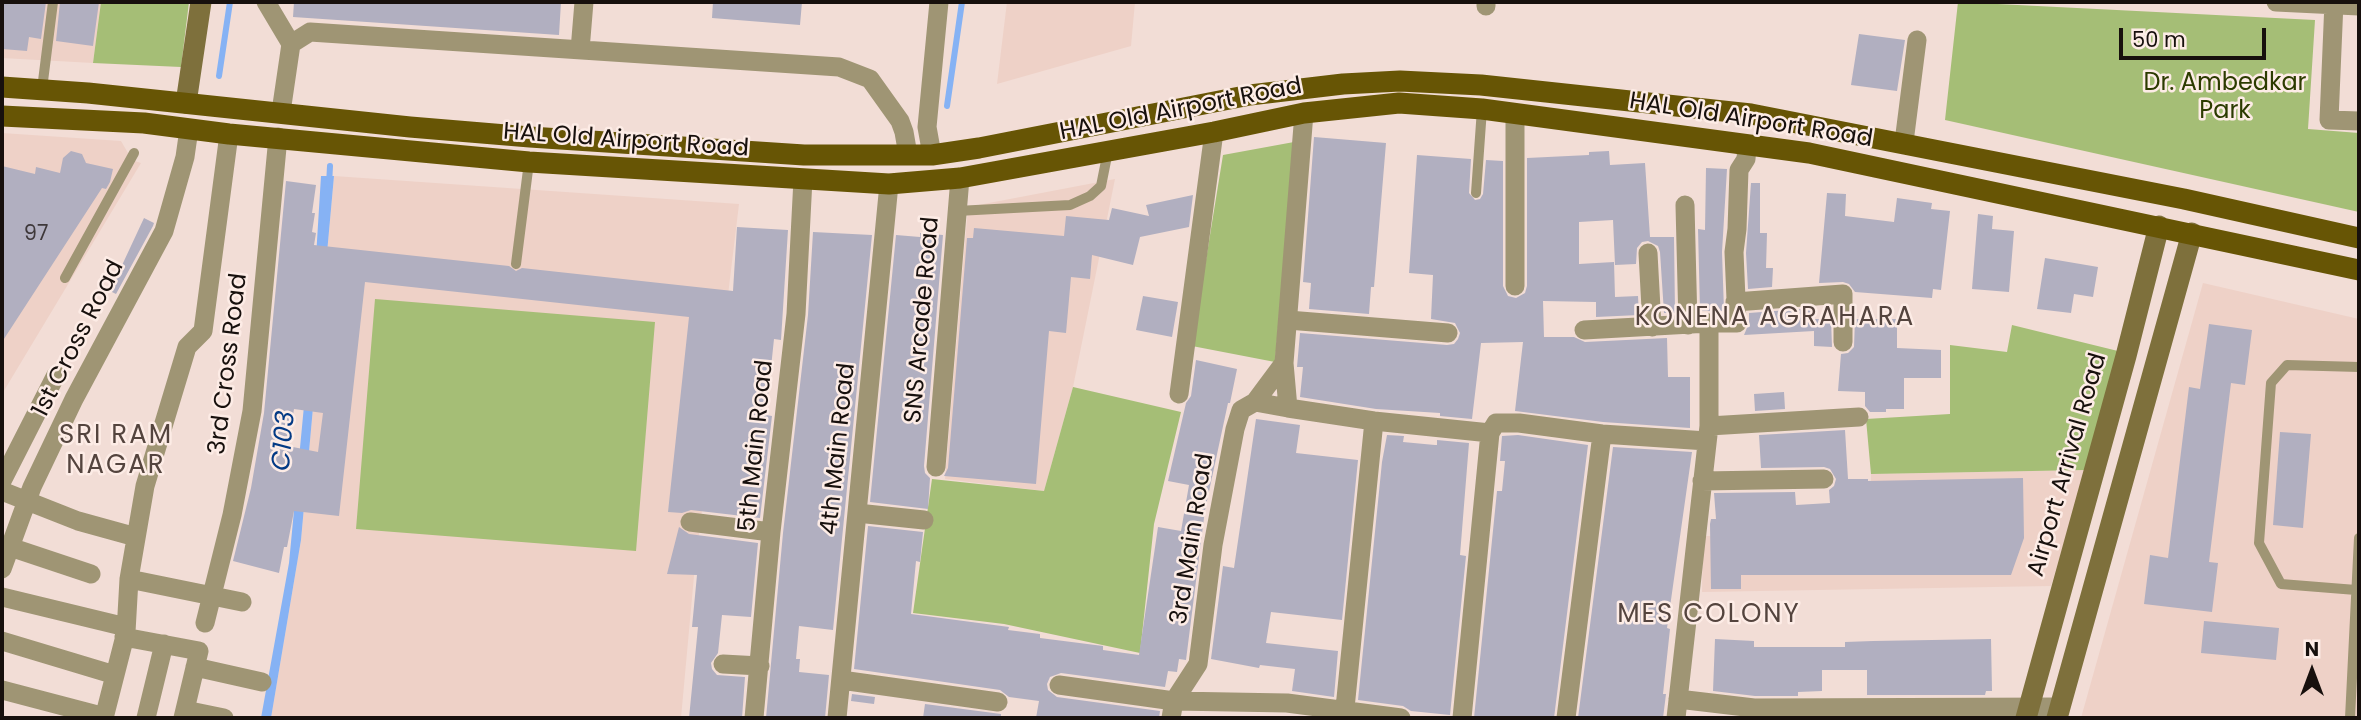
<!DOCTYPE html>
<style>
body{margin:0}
#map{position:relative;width:2361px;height:720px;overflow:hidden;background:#f2ddd6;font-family:Poppins,sans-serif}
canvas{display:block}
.frame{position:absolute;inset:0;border:4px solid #17100d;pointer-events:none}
.north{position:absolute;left:2277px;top:636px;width:70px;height:70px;-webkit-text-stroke:5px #fdece6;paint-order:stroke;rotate:0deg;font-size:19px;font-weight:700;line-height:28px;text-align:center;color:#17100d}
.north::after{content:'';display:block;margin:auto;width:24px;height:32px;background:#17100d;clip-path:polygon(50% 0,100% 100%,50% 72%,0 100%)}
.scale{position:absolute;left:2119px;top:28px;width:147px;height:32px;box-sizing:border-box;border:4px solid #17100d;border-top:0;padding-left:9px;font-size:21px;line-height:24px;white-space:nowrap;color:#17100d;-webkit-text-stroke:5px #fdece6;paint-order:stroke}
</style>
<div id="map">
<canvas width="2361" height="720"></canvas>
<div class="frame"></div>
<div class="north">N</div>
<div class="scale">50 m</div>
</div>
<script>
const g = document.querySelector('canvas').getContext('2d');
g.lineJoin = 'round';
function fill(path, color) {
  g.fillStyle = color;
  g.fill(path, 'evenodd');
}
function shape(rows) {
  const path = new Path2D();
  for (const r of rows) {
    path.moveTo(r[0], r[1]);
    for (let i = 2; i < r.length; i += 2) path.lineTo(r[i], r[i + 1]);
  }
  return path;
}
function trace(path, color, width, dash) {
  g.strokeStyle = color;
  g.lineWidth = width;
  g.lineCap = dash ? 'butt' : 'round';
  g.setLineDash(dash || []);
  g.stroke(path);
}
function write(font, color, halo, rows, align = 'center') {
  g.font = font + ' Poppins,sans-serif';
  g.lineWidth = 5;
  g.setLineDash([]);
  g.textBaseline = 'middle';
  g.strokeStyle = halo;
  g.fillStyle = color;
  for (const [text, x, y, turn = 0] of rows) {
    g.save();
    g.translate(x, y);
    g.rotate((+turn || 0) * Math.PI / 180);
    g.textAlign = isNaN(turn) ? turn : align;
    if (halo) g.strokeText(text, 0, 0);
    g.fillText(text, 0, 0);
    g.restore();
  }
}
const built = shape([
 [2,2,101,2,93,63,2,58],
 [1007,2,1135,2,1131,46,997,84],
 [2,133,121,141,132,160,141,163,2,394],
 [334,176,739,204,694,576,681,718,271,718,301,540],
 [1115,179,1073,387,1044,491,945,479,968,207],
 [2203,283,2359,319,2359,718,2081,718],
 [2086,470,2051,586,1702,592,1703,536,1871,537,1871,474]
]);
const green = shape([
 [101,2,189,2,181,67,93,63],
 [1958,2,2315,20,2308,129,2359,133,2359,212,1945,120],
 [1294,142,1275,362,1192,346,1223,155],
 [375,299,655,322,636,551,356,529],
 [2012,325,2122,352,2086,470,1871,474,1866,419,1950,414,1950,345,2007,352],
 [1073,387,1181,412,1154,524,1140,653,1004,624,913,613,932,479,1044,491]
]);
const water = shape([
 [321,176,334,176,301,540,271,718,261,718,289,563,312,322]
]);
const stream = shape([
 [219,76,230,2],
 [947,106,962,2],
 [329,185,330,166]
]);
const building = shape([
 [2,2,46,2,41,39,29,37,27,51,2,49],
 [60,2,99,2,93,46,56,41],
 [294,2,561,2,559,35,293,17],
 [713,2,802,2,800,25,712,18],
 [1859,34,1905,40,1897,91,1851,85],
 [1314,137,1386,143,1374,287,1371,287,1369,314,1309,309,1311,283,1303,282],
 [71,151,82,154,86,163,113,169,110,182,106,189,102,188,2,342,2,166,35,174,36,167,60,173,63,158],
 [1609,151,1610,165,1645,163,1650,237,1674,237,1675,313,1664,313,1660,252,1658,246,1648,241,1642,242,1637,248,1636,264,1615,265,1613,220,1579,222,1579,264,1614,262,1615,297,1638,296,1639,315,1596,317,1596,302,1543,301,1544,337,1574,337,1585,342,1667,338,1668,377,1690,377,1690,428,1603,422,1515,411,1523,342,1481,343,1472,419,1440,416,1440,413,1376,409,1300,397,1303,367,1297,367,1300,333,1447,345,1454,344,1458,339,1460,333,1455,323,1431,319,1433,275,1409,273,1417,155,1471,159,1469,193,1475,200,1480,199,1483,194,1486,160,1503,161,1503,286,1508,296,1516,298,1525,293,1527,286,1527,158,1589,155,1589,152],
 [1706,168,1727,169,1722,252,1724,311,1700,311,1698,229,1705,230],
 [286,181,316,185,312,213,315,213,312,232,316,233,314,245,509,266,516,271,522,268,733,291,737,227,788,230,781,340,774,339,766,415,772,416,760,518,691,510,682,513,668,512,689,317,365,282,339,516,294,511,287,547,284,547,279,573,233,561,251,488,264,413],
 [294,409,323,413,318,452,288,446],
 [1751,183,1760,183,1760,233,1767,233,1766,268,1773,268,1772,287,1748,289,1746,253],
 [1827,193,1846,194,1845,216,1894,222,1897,198,1932,203,1931,209,1950,211,1941,290,1933,289,1932,298,1855,292,1849,284,1843,282,1819,283],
 [1193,195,1189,227,1140,237,1133,265,1092,255,1090,279,1071,277,1066,333,1049,331,1036,484,944,476,948,468,967,238,973,238,974,228,1064,236,1066,216,1109,220,1112,208,1149,216,1146,205],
 [1978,214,1993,216,1992,229,2014,231,2009,292,1972,289],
 [144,218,154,223,153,226,116,294,110,291],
 [813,232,872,235,833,630,799,626,796,659,800,659,799,672,829,675,825,718,766,718,783,533,808,315],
 [920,233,943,235,924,466,925,473,930,478,928,509,870,502,896,235,920,237],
 [2045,258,2098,267,2093,297,2074,294,2071,313,2037,309],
 [1143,296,1178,302,1172,337,1136,330],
 [1814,308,1814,331,1744,335,1749,323,1749,313],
 [1814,319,1831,319,1832,347,1814,346],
 [1855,319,1897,319,1897,348,1941,350,1941,378,1904,378,1904,409,1886,409,1886,412,1870,412,1865,406,1865,392,1838,391,1841,354,1848,353,1854,347],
 [2209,324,2252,330,2245,385,2231,383,2209,562,2218,563,2212,612,2144,604,2150,555,2168,558,2189,387,2200,389],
 [1196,360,1237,369,1230,403,1228,403,1205,510,1186,660,1179,659,1177,672,1168,671,1165,687,1061,673,1050,677,1047,684,1048,690,1057,697,1160,711,1159,718,1036,718,1039,701,1009,697,1000,690,854,669,868,526,923,532,920,562,916,561,911,614,1009,627,1008,630,1040,634,1040,638,1103,646,1103,650,1139,655,1158,527,1181,531,1189,485,1168,481,1186,403,1191,396],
 [1784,392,1785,409,1755,411,1754,394],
 [1256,419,1300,425,1296,453,1358,460,1342,620,1271,612,1266,643,1338,651,1334,697,1292,691,1295,669,1260,665,1259,668,1211,659,1223,566,1234,568],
 [1845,430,1848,479,1868,479,1868,481,2023,478,2024,538,2011,575,1741,575,1741,589,1711,589,1710,524,1711,519,1716,519,1714,493,1795,492,1796,505,1830,503,1829,490,1834,486,1836,479,1830,469,1824,467,1761,468,1759,435],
 [2280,432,2311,434,2303,528,2273,525],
 [1387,435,1404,436,1403,442,1435,445,1437,445,1437,440,1469,443,1460,555,1466,556,1450,715,1411,711,1403,706,1358,700,1382,462],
 [1518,435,1588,445,1554,718,1474,718,1497,491,1502,491,1505,461,1500,461,1502,436],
 [1613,447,1692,452,1667,628,1670,629,1663,694,1666,694,1663,718,1578,718],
 [679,527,689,534,758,543,751,617,722,615,718,653,711,663,712,669,717,675,745,677,742,718,689,718,698,627,692,627,697,575,667,574],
 [2204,621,2279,628,2276,660,2201,653],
 [1715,639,1754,641,1754,647,1845,647,1845,642,1873,641,1991,639,1992,691,1986,691,1985,695,1867,695,1867,670,1822,670,1822,691,1798,692,1798,696,1755,696,1713,691],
 [852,694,875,697,874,704,851,701],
 [925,704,1001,714,1001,718,923,718]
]);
const lane = shape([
 [42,89,53,2],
 [1476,193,1482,109],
 [957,211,1070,205,1090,196,1101,186,1108,151],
 [516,264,529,162],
 [65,278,134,153],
 [2356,590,2281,584,2259,543,2271,383,2287,365,2359,367],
 [2350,718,2359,538]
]);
const street = shape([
 [266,2,291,44,281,112],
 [2276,2,2359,6],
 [2334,2,2329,120,2359,121],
 [1486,6,1486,2],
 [291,44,310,32,839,67,870,79,900,121,904,132,908,155],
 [580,50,584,2],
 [1304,113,1284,363,1288,408,1374,421,1490,433,1496,423,1519,423,1602,434,1707,441],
 [1904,142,1917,40],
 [932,155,927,127,939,2],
 [1685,205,1688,325],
 [1648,253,1652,327],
 [1515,286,1515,114],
 [1735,302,1843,294,1843,342],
 [1288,320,1448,333],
 [1584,330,1709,323],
 [1179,394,1214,132],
 [1255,402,1284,363],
 [1709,426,1859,417],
 [936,467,960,178],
 [2,481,56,375],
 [1702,481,1824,479],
 [2,491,78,521,136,537],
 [857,513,924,520],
 [690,522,771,532],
 [10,547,91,574],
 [2,569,32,487,74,399,164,231,185,157,189,129],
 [129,579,242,602],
 [2,597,126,627],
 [205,623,232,515,252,411,278,137],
 [124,637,199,651,183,718],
 [2,641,115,675],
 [723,664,760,666],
 [195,667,262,682],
 [841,680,998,702],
 [1059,685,1174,701,1287,703,1401,718],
 [2,690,105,717],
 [1678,699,1754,708,2060,707],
 [185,710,224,718],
 [104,718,126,632,129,579,145,486,187,347,203,331,229,134],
 [146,718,164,644],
 [754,718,771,532,796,314,803,179],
 [837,718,889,184],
 [1171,718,1174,701,1198,664,1213,545,1235,429,1241,410,1255,402,1288,408],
 [1344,718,1374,421],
 [1462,718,1490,433],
 [1566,718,1602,434],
 [1676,718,1709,426,1709,323,1737,323,1734,252,1737,229,1739,170,1746,159,1747,145]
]);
const secondary = shape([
 [186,103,201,2],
 [2026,718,2126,356,2159,226],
 [2057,718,2192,233]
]);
const primary = shape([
 [2,87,88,93,410,127,530,137,804,155,932,155,979,148,1250,95,1343,84,1400,81,1481,85,1751,114,2184,199,2359,238],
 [2,116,144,123,229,134,529,162,889,184,960,178,1214,132,1304,113,1399,103,1482,109,1809,153,2359,270]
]);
const numberNames = [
 ["97",36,235]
];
const parkNames = [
 ["Dr. Ambedkar",2225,84],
 ["Park",2225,112]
];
const streetNames = [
 ["HAL Old Airport Road",1181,110,-11],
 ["HAL Old Airport Road",1751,121,9],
 ["HAL Old Airport Road",626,141,4],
 ["SNS Arcade Road",923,320,-85],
 ["1st Cross Road",79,339,-63],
 ["3rd Cross Road",229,364,-83],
 ["5th Main Road",757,446,-84],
 ["4th Main Road",839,449,-84],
 ["Airport Arrival Road",2068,465,-74],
 ["3rd Main Road",1193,539,-81]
];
const neighbourhoodNames = [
 ["KONENA AGRAHARA",1775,318],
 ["SRI RAM",116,436],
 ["NAGAR",116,466],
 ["MES COLONY",1709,615]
];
const waterNames = [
 ["C103",285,441,-85]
];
fill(built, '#eed1c7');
fill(green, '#a5be76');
fill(water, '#86b2f4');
trace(stream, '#86b2f4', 6);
fill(building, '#b1afc0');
trace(lane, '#9f9574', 10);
trace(street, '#9f9574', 19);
trace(secondary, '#7e703c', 21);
trace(primary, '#675505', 21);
write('21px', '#3e383a', null, numberNames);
write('24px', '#2c3b00', '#fdece6', parkNames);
write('24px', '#17100d', '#fdece6', streetNames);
g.letterSpacing = '2px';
write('26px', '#54443e', '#fdece6', neighbourhoodNames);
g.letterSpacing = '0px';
write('italic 26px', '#033a85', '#fdece6', waterNames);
</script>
